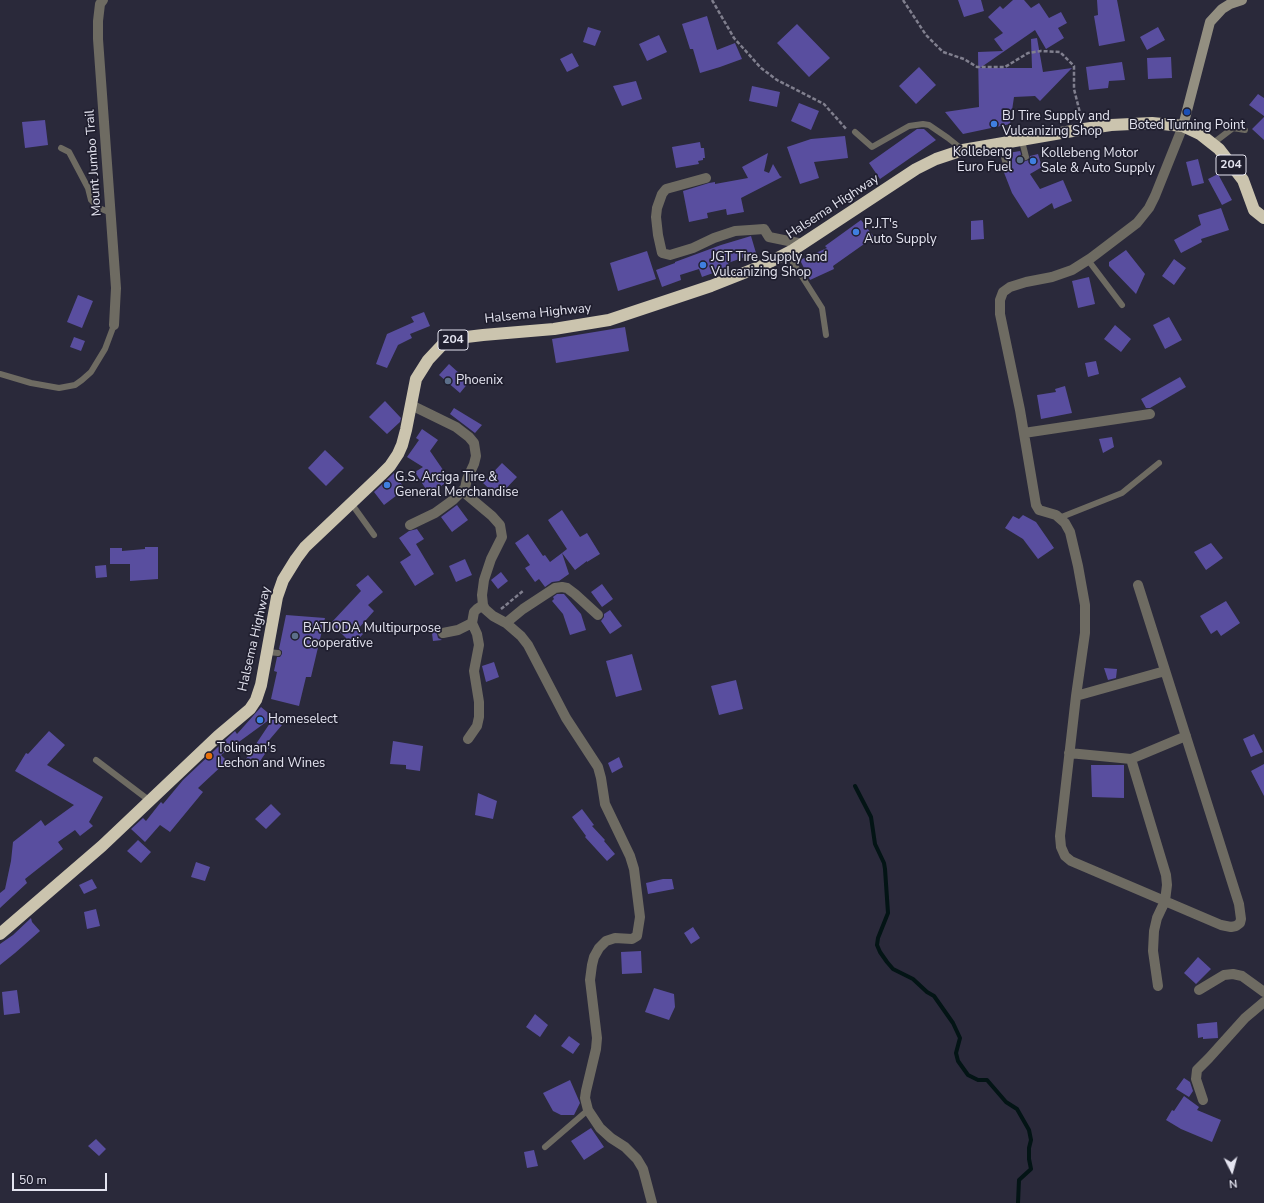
<!DOCTYPE html>
<style>
body{margin:0}
#map{position:relative;width:1264px;height:1203px;overflow:hidden;background:#2a293a;font-family:"Nunito Sans",sans-serif}
canvas{display:block}
.north{position:absolute;left:1212px;top:1151px;width:40px;height:40px;-webkit-text-stroke:3px #201f2f;paint-order:stroke;rotate:174deg;font-size:11px;font-weight:700;line-height:16px;text-align:center;color:#e4e4f0}
.north::after{content:'';display:block;margin:auto;width:14px;height:18px;background:#e4e4f0;clip-path:polygon(50% 0,100% 100%,50% 72%,0 100%)}
.scale{position:absolute;left:12px;top:1173px;width:95px;height:18px;box-sizing:border-box;border:2px solid #e4e4f0;border-top:0;padding-left:5px;font-size:12px;line-height:14px;white-space:nowrap;color:#e4e4f0;-webkit-text-stroke:3px #201f2f;paint-order:stroke}
</style>
<div id="map">
<canvas width="1264" height="1203"></canvas>
<div class="north">N</div>
<div class="scale">50 m</div>
</div>
<script>
const g = document.querySelector('canvas').getContext('2d');
g.lineJoin = 'round';
function shape(rows) {
  const path = new Path2D();
  for (const r of rows) {
    path.moveTo(r[0], r[1]);
    for (let i = 2; i < r.length; i += 2) path.lineTo(r[i], r[i + 1]);
  }
  return path;
}
function trace(path, color, width, dash) {
  g.strokeStyle = color;
  g.lineWidth = width;
  g.lineCap = dash ? 'butt' : 'round';
  g.setLineDash(dash || []);
  g.stroke(path);
}
function fill(path, color) {
  g.fillStyle = color;
  g.fill(path, 'evenodd');
}
function write(font, color, halo, rows, align = 'center') {
  g.font = font + ' "Nunito Sans",sans-serif';
  g.lineWidth = 3.5;
  g.setLineDash([]);
  g.textBaseline = 'middle';
  g.strokeStyle = halo;
  g.fillStyle = color;
  for (const [text, x, y, turn = 0] of rows) {
    g.save();
    g.translate(x, y);
    g.rotate((+turn || 0) * Math.PI / 180);
    g.textAlign = isNaN(turn) ? turn : align;
    if (halo) g.strokeText(text, 0, 0);
    g.fillText(text, 0, 0);
    g.restore();
  }
}
const stream = shape([
 [855,786,871,817,875,844,884,863,885,869,888,913,878,938,877,945,880,952,887,962,893,969,913,979,927,992,934,996,953,1023,960,1038,956,1053,958,1061,968,1075,978,1080,987,1080,1006,1102,1017,1109,1029,1130,1031,1140,1029,1148,1029,1159,1031,1169,1019,1180,1018,1203]
]);
const building = shape([
 [958,0,981,0,984,11,964,17],
 [1013,0,1024,0,1031,8,1039,3,1049,18,1061,12,1067,23,1058,28,1064,38,1046,49,1035,30,980,68,1032,68,1031,39,1037,38,1043,72,1072,68,1040,101,1035,96,1014,97,1010,124,963,134,945,112,979,107,978,52,1003,51,994,39,1003,33,988,17,1000,6,1003,9],
 [1097,0,1117,0,1125,41,1099,46,1094,16,1098,15],
 [707,16,717,50,735,43,742,59,720,67,700,73,693,49,690,49,682,24],
 [797,24,830,58,809,77,777,43],
 [588,27,601,31,595,46,583,42],
 [1158,27,1165,40,1147,50,1140,37],
 [659,35,667,52,647,61,639,44],
 [572,53,579,66,567,72,560,59],
 [1171,57,1172,78,1148,79,1147,58],
 [1122,62,1125,80,1109,81,1108,88,1089,90,1086,67],
 [919,67,936,85,916,104,899,86],
 [636,81,642,99,622,106,613,86],
 [752,86,780,92,777,107,749,101],
 [1258,94,1264,98,1264,116,1249,105],
 [799,103,819,111,811,130,791,121],
 [1264,117,1264,140,1252,129],
 [45,120,48,145,25,148,22,122],
 [917,129,924,129,936,140,880,179,869,163],
 [845,136,848,158,814,162,819,178,800,184,787,147,811,139],
 [700,142,701,148,704,148,705,158,703,158,703,160,698,161,699,164,676,168,672,147],
 [1020,151,1021,154,1019,159,1022,162,1029,160,1030,156,1038,154,1042,167,1030,174,1040,189,1063,180,1072,201,1054,209,1052,203,1028,218,1012,193,1003,170,1009,168,1009,164,1012,161,1012,158,1008,156,1008,153],
 [768,153,764,171,769,173,773,164,780,176,782,177,741,198,744,212,727,215,726,209,707,213,708,218,689,222,683,191,709,183,715,182,715,184,748,178,742,167],
 [1198,159,1204,183,1192,186,1186,162],
 [1218,174,1232,200,1222,205,1208,179],
 [1221,208,1229,230,1201,239,1202,242,1181,253,1174,240,1201,225,1198,215],
 [861,220,874,237,833,266,834,269,810,280,800,260,827,248,825,246],
 [983,220,984,239,971,240,971,221],
 [751,236,756,253,728,263,730,267,702,277,699,269,680,275,681,280,662,287,656,270,675,263,675,262,721,245],
 [1126,250,1145,274,1136,294,1109,266,1109,262],
 [647,251,656,279,618,291,610,263],
 [1174,259,1186,268,1174,285,1162,276],
 [1089,277,1095,304,1078,308,1072,281],
 [78,295,93,301,82,328,67,322],
 [424,312,430,326,410,334,412,338,398,345,387,368,376,364,387,334,414,322,411,317],
 [1169,317,1182,340,1165,349,1153,325],
 [1115,325,1131,339,1121,352,1104,339],
 [625,327,629,351,556,363,552,339],
 [74,337,85,341,81,351,70,347],
 [1096,361,1099,374,1088,377,1085,363],
 [449,364,469,382,460,393,439,375],
 [1180,377,1186,387,1150,408,1146,408,1141,399],
 [1065,386,1072,413,1041,419,1037,395,1056,392,1055,389],
 [385,401,401,418,400,422,387,434,369,417],
 [454,408,482,425,475,433,450,414],
 [422,429,438,440,430,451,450,480,429,494,415,472,423,467,407,457,419,440,416,438],
 [1112,437,1114,447,1103,453,1099,439],
 [325,450,344,468,326,486,308,468],
 [502,463,517,477,498,497,483,483],
 [394,473,405,489,384,505,374,492],
 [457,505,468,520,452,532,441,517],
 [562,510,580,537,587,533,600,554,587,562,587,561,575,570,562,553,567,549,548,520],
 [1023,515,1036,522,1054,548,1038,559,1023,539,1005,528,1013,516,1019,519],
 [417,529,424,539,416,544,434,574,415,586,400,562,411,555,399,538,409,531],
 [528,534,543,556,545,555,550,562,562,553,569,574,559,581,552,582,545,587,539,579,535,582,525,568,530,565,515,543],
 [1211,543,1223,558,1206,570,1194,552],
 [145,547,158,547,158,579,130,581,130,564,110,564,110,548,122,548,122,551,145,549],
 [465,559,472,575,456,582,449,566],
 [106,565,107,577,96,578,95,566],
 [501,572,508,581,498,589,491,580],
 [368,575,383,592,368,605,374,611,358,629,363,634,353,645,331,623,361,591,356,585],
 [602,584,613,599,602,607,591,592],
 [557,594,564,594,581,614,586,630,570,635,563,614,552,601,554,599,553,597],
 [1226,601,1240,623,1221,636,1217,630,1211,634,1200,616],
 [610,610,622,626,610,634,601,621,604,617,604,614],
 [286,615,325,618,311,677,306,677,299,706,271,699,277,672,274,671,277,657,280,657,282,654,282,651,279,649],
 [441,625,441,627,437,631,437,634,438,638,442,640,433,641,431,626],
 [632,654,642,690,616,697,606,661],
 [494,662,499,677,486,682,482,666],
 [1104,668,1117,669,1116,678,1108,680],
 [736,680,743,709,719,715,711,686],
 [261,707,273,717,221,755,227,761,198,788,203,792,170,832,160,825,145,842,131,829,143,818,146,821,161,802,163,804,183,780,235,731,237,734],
 [274,717,282,725,265,745,269,748,256,767,246,759],
 [49,731,65,745,47,765,103,797,89,822,93,826,80,836,75,830,58,842,63,849,25,879,27,883,0,908,0,893,5,889,11,861,13,842,41,820,45,826,74,805,15,771,26,753,28,754],
 [1254,734,1263,752,1251,757,1243,739],
 [393,741,423,746,420,771,406,769,406,765,390,764],
 [619,757,623,767,612,773,608,763],
 [1264,764,1264,796,1251,771],
 [1091,765,1124,765,1124,798,1092,797],
 [478,793,497,801,493,819,475,815],
 [271,804,281,814,266,829,255,819],
 [582,809,594,825,592,826,605,840,604,841,615,854,607,861,585,837,586,836,572,817],
 [138,840,151,852,141,863,127,851],
 [196,862,210,867,205,881,191,877],
 [92,879,97,888,84,894,79,885],
 [663,879,672,879,674,889,648,894,646,883],
 [96,909,100,926,87,929,84,912],
 [31,918,32,922,40,931,15,953,0,965,0,944,13,935],
 [693,927,700,938,691,944,684,933],
 [641,951,642,973,622,974,621,952],
 [1198,957,1211,969,1196,984,1184,973],
 [654,988,674,994,675,1007,669,1020,645,1012],
 [17,990,20,1013,4,1015,2,992],
 [535,1014,548,1025,540,1037,526,1027],
 [1217,1022,1218,1038,1203,1039,1203,1037,1198,1038,1197,1024],
 [569,1036,580,1044,573,1054,561,1046],
 [1184,1078,1190,1082,1193,1091,1189,1097,1176,1089],
 [570,1080,580,1103,574,1115,561,1115,553,1111,543,1093],
 [1184,1096,1199,1107,1197,1110,1221,1120,1212,1142,1181,1129,1166,1120,1172,1110,1174,1111],
 [591,1128,604,1147,584,1160,571,1141],
 [96,1139,106,1149,99,1156,88,1146],
 [534,1150,538,1166,527,1168,524,1152]
]);
const path = shape([
 [712,0,734,38,761,68,777,80,824,104,847,130],
 [903,0,926,35,943,52,964,59,977,67,1005,67,1028,53,1041,51,1060,52,1074,66,1074,89,1081,117],
 [501,609,523,591]
]);
const lane = shape([
 [855,132,872,147,909,126,923,124,929,125,948,138,963,150],
 [1022,141,1026,157,1023,158],
 [1001,144,1005,161,1008,160],
 [1212,144,1233,128,1245,130],
 [61,148,69,152,88,188,91,200,99,208,111,213],
 [787,253,822,308,826,335],
 [1088,260,1122,305],
 [0,374,31,383,59,388,75,385,82,380,91,372,105,349,114,325],
 [351,503,374,535],
 [1059,518,1122,493,1159,463],
 [268,652,278,653],
 [96,760,150,801],
 [545,1147,588,1110]
]);
const street = shape([
 [103,0,100,4,98,21,98,39,116,288,114,325],
 [706,178,666,189,662,194,657,208,656,217,658,235,662,253,670,255,693,248,714,238,735,231,750,230,764,229,769,237,803,244],
 [411,405,456,427,469,437,474,443,476,456,474,464,467,479,465,488,467,495,492,516,500,525,502,537,491,559,484,580,482,595,483,605,485,609,493,616,506,623,521,636,528,645,566,718,598,767,601,778,605,804,630,856,634,869,640,917,637,936,632,939,615,938,606,941,599,948,594,957,592,965,590,980,597,1038,596,1049,586,1091,585,1098,588,1110,600,1128,611,1138,625,1147,637,1159,643,1169,652,1203],
 [1024,433,1150,414],
 [410,525,435,513,453,500,465,488],
 [1138,585,1239,904,1241,919,1240,923,1236,926,1231,927,1221,925,1071,861,1065,856,1061,847,1060,836,1076,696,1085,633,1085,605,1078,566,1070,532,1065,523,1056,515,1039,510,1036,505,1020,410,1000,314,1000,300,1003,292,1010,287,1026,282,1052,277,1072,270,1091,258,1137,223,1149,208,1155,196,1183,126],
 [506,623,523,609,555,588,562,587,567,588,575,594,598,615],
 [443,633,458,630,472,623,474,612,477,609,483,605],
 [1076,696,1165,671],
 [468,739,477,726,479,717,479,702,474,671,479,645,477,634,472,623],
 [1069,753,1131,759,1186,736],
 [1131,759,1166,875,1167,885,1165,901,1157,918,1154,931,1153,951,1158,986],
 [1199,990,1224,975,1233,974,1242,976,1264,992],
 [1203,1100,1196,1079,1197,1070,1209,1058,1245,1018,1264,1002]
]);
const secondary = shape([
 [1183,126,1210,22,1222,9,1230,4,1242,0]
]);
const highway = shape([
 [0,934,102,846,218,736,250,709,256,700,261,685,277,597,283,580,296,559,305,547,381,475,390,466,398,454,402,445,406,430,416,379,428,360,443,344,458,338,483,335,554,329,609,320,711,286,764,265,793,250,916,169,936,159,963,150,1084,129,1111,125,1152,123,1183,126,1200,134,1219,149,1243,180,1254,210,1264,218]
]);
const markers = [
 [1187,112,4,"#1a4fb4"],
 [994,124,4,"#3f7fe0"],
 [1020,160,4,"#5c6f8a"],
 [1033,161,4,"#3f7fe0"],
 [856,232,4,"#3f7fe0"],
 [703,265,4,"#3f7fe0"],
 [448,381,4,"#5c6f8a"],
 [387,485,4,"#3f7fe0"],
 [295,636,4,"#5c6f8a"],
 [260,720,4,"#3f7fe0"],
 [209,756,4,"#e8710a"]
];
const shields = [
 [1231,165,30],
 [453,340,30]
];
const shieldNames = [
 ["204",1231,165],
 ["204",453,340]
];
const poiNames = [
 ["BJ Tire Supply and",1002,117],
 ["Vulcanizing Shop",1002,132],
 ["Boted Turning Point",1187,126,"center"],
 ["Kollebeng",1012,153,"right"],
 ["Euro Fuel",1012,168,"right"],
 ["Kollebeng Motor",1041,154],
 ["Sale & Auto Supply",1041,169],
 ["P.J.T's",864,225],
 ["Auto Supply",864,240],
 ["JGT Tire Supply and",711,258],
 ["Vulcanizing Shop",711,273],
 ["Phoenix",456,381],
 ["G.S. Arciga Tire &",395,478],
 ["General Merchandise",395,493],
 ["BATJODA Multipurpose",303,629],
 ["Cooperative",303,644],
 ["Homeselect",268,720],
 ["Tolingan's",217,749],
 ["Lechon and Wines",217,764]
];
const streetNames = [
 ["Mount Jumbo Trail",94,163,-94],
 ["Halsema Highway",833,207,-33],
 ["Halsema Highway",538,314,-6],
 ["Halsema Highway",255,639,-77]
];
trace(stream, '#031415', 4);
fill(building, '#594e9f');
trace(path, '#807f8e', 2.5, [4, 2]);
trace(lane, '#6e6b62', 6);
trace(street, '#6e6b62', 10);
trace(secondary, '#938f81', 10);
trace(highway, '#cbc4ae', 12);
for (const [x, y, r, color] of markers) {
  const dot = new Path2D();
  dot.arc(x, y, r, 0, 2 * Math.PI);
  g.fillStyle = color;
  g.fill(dot);
  trace(dot, '#201f2f', 1.5);
}
for (const [x, y, w] of shields) {
  const box = new Path2D();
  box.roundRect(x - w / 2, y - 10, w, 20, 3);
  g.fillStyle = '#201f2f';
  g.fill(box);
  trace(box, '#e4e4f0', 1);
}
write('bold 12px', '#e4e4f0', null, shieldNames);
write('13px', '#e4e4f0', '#201f2f', poiNames, 'left');
write('13px', '#e4e4f0', '#201f2f', streetNames);
</script>
